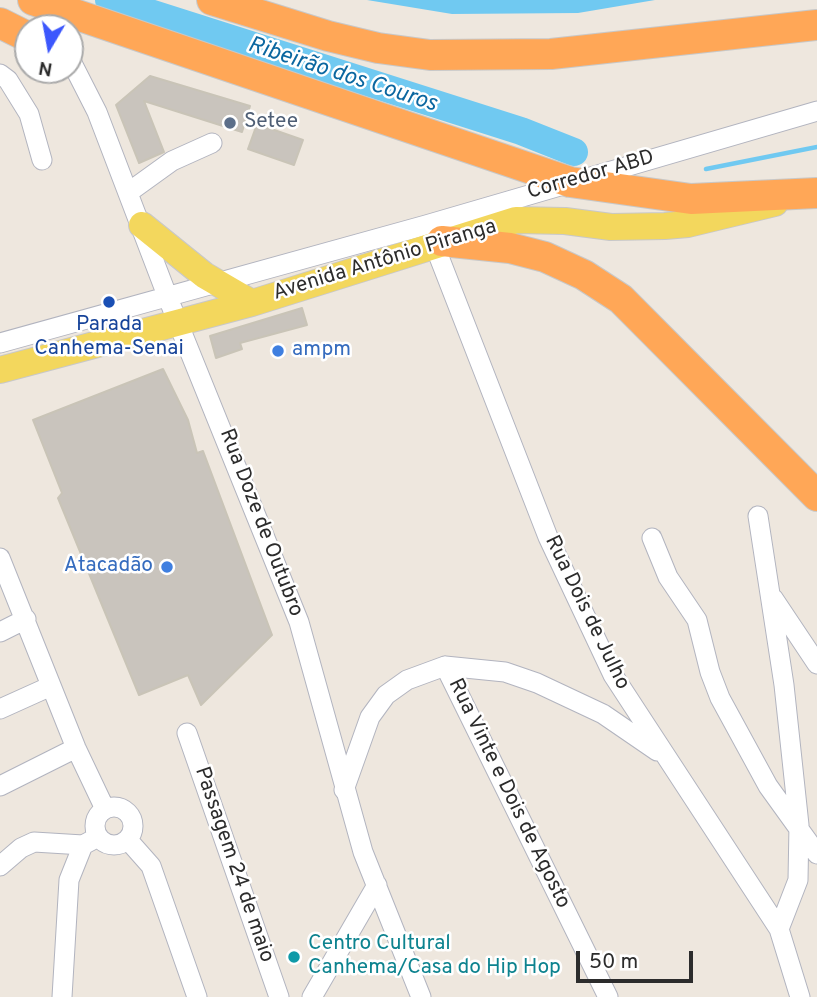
<!DOCTYPE html>
<meta charset="utf-8">
<style>
body{margin:0}
#map{position:relative;width:817px;height:997px;overflow:hidden;background:#eee7de;font-family:Overpass,sans-serif}
canvas{display:block}
.north{position:absolute;left:14px;top:14px;width:70px;height:70px;box-sizing:border-box;background:#fff;border:2px solid #ababab;border-radius:50%;rotate:190deg;font-size:19px;font-weight:700;line-height:28px;text-align:center;color:#2c2c2c}
.north::after{content:'';display:block;margin:auto;width:24px;height:32px;background:#3c57fd;clip-path:polygon(50% 0,100% 100%,50% 72%,0 100%)}
.scale{position:absolute;left:576px;top:951px;width:117px;height:32px;box-sizing:border-box;border:4px solid #2c2c2c;border-top:0;padding-left:9px;font-size:21px;line-height:24px;white-space:nowrap;color:#2c2c2c;-webkit-text-stroke:5px #fff;paint-order:stroke}
</style>
<div id="map">
<canvas width="817" height="997"></canvas>
<div class="north">N</div>
<div class="scale">50 m</div>
</div>
<script>
const g = document.querySelector('canvas').getContext('2d');
g.lineJoin = 'round';
function fill(path, color) {
  g.fillStyle = color;
  g.fill(path, 'evenodd');
}
function shape(rows) {
  const path = new Path2D();
  for (const r of rows) {
    if (r.length === 3) {
      path.moveTo(r[0] + r[2], r[1]);
      path.arc(r[0], r[1], r[2], 0, 2 * Math.PI);
      continue;
    }
    path.moveTo(r[0], r[1]);
    for (let i = 2; i < r.length; i += 2) path.lineTo(r[i], r[i + 1]);
  }
  return path;
}
function trace(path, color, width, dash) {
  g.strokeStyle = color;
  g.lineWidth = width;
  g.lineCap = dash ? 'butt' : 'round';
  g.setLineDash(dash || []);
  g.stroke(path);
}
function write(font, color, halo, rows, align = 'center') {
  g.font = font + ' Overpass,sans-serif';
  g.lineWidth = 5;
  g.setLineDash([]);
  g.textBaseline = 'middle';
  g.strokeStyle = halo;
  g.fillStyle = color;
  for (const [text, x, y, turn = 0] of rows) {
    g.save();
    g.translate(x, y);
    g.rotate((+turn || 0) * Math.PI / 180);
    g.textAlign = isNaN(turn) ? turn : align;
    if (halo) g.strokeText(text, 0, 0);
    g.fillText(text, 0, 0);
    g.restore();
  }
}
const water = shape([
 [367,0,655,0,578,13,452,14]
]);
const stream = shape([
 [706,169,817,147]
]);
const river = shape([
 [109,0,521,131,574,152]
]);
const building = shape([
 [150,76,250,106,242,132,144,101,164,152,139,163,116,105,150,76],
 [257,124,303,140,294,165,248,149,257,124],
 [302,308,307,325,240,343,242,349,216,358,210,336,302,308],
 [163,369,188,420,197,453,203,451,272,635,201,705,188,675,139,695,58,498,62,493,33,420,163,369]
]);
const minor = shape([
 [39,0,54,28],
 [70,59,97,112,168,298,299,622,363,852,421,997],
 [0,74,8,80,29,114,42,160],
 [129,192,172,161,212,143],
 [434,244,548,537,613,675,779,929,800,997],
 [0,343,426,225,817,111],
 [758,516,784,685,799,825,798,880,779,929],
 [652,538,668,577,697,620,710,672,720,698,768,786,817,854],
 [0,558,76,748,105,809],
 [773,598,817,664],
 [0,632,26,619],
 [445,666,608,997],
 [0,709,51,686],
 [187,733,279,997],
 [0,786,76,748],
 [344,790,370,717,386,695,407,680,445,666,505,672,537,683,603,714,657,751],
 [114,826,19],
 [128,840,151,866,197,997],
 [0,866,21,848,34,842,83,845],
 [62,997,69,880,83,845,98,837],
 [312,997,377,885]
]);
const major = shape([
 [142,225,204,275,252,303],
 [0,370,252,303,516,220,565,221,611,227,665,226,688,224,775,203]
]);
const highway = shape([
 [33,0,570,182,691,199,817,193],
 [212,0,328,36,378,48,430,55,551,54,817,25],
 [0,23,28,37],
 [442,241,510,248,545,257,584,275,621,299,817,496]
]);
const markers = [
 [230,123,7,"#5c6f8a"],
 [109,302,7,"#1a4fb4"],
 [278,351,7,"#3f7fe0"],
 [167,567,7,"#3f7fe0"],
 [294,957,7,"#0f9aa8"]
];
const serviceNames = [
 ["Setee",244,123]
];
const streetNames = [
 ["Corredor ABD",591,176,-16],
 ["Avenida Antônio Piranga",385,261,-17],
 ["Rua Doze de Outubro",260,523,69],
 ["Rua Dois de Julho",586,613,64],
 ["Rua Vinte e Dois de Agosto",508,794,64],
 ["Passagem 24 de maio",233,865,71]
];
const transitNames = [
 ["Parada",109,326],
 ["Canhema-Senai",109,350]
];
const shopNames = [
 ["ampm",292,351],
 ["Atacadão",153,567,"right"]
];
const cultureNames = [
 ["Centro Cultural",308,945],
 ["Canhema/Casa do Hip Hop",308,969]
];
const waterNames = [
 ["Ribeirão dos Couros",342,76,18]
];
fill(water, '#70c9f1');
trace(stream, '#70c9f1', 4.5);
trace(river, '#70c9f1', 28);
fill(building, '#c9c4bd');
trace(building, '#c9c4b7', 2);
trace(minor, '#b2b4bf', 21);
trace(major, '#c8c8c8', 28);
trace(highway, '#c8c8c8', 32);
trace(minor, '#fff', 19);
trace(major, '#f3d75d', 26);
trace(highway, '#ffa757', 30);
for (const [x, y, r, color] of markers) {
  const dot = new Path2D();
  dot.arc(x, y, r, 0, 2 * Math.PI);
  g.fillStyle = color;
  g.fill(dot);
  trace(dot, '#fff', 2.5);
}
write('21px', '#4e5e75', '#fff', serviceNames, 'left');
write('21px', '#2c2c2c', '#fff', streetNames);
write('21px', '#164399', '#fff', transitNames);
write('21px', '#366cbe', '#fff', shopNames, 'left');
write('21px', '#0d838f', '#fff', cultureNames, 'left');
write('italic 23px', '#0b67a0', '#fff', waterNames);
</script>
